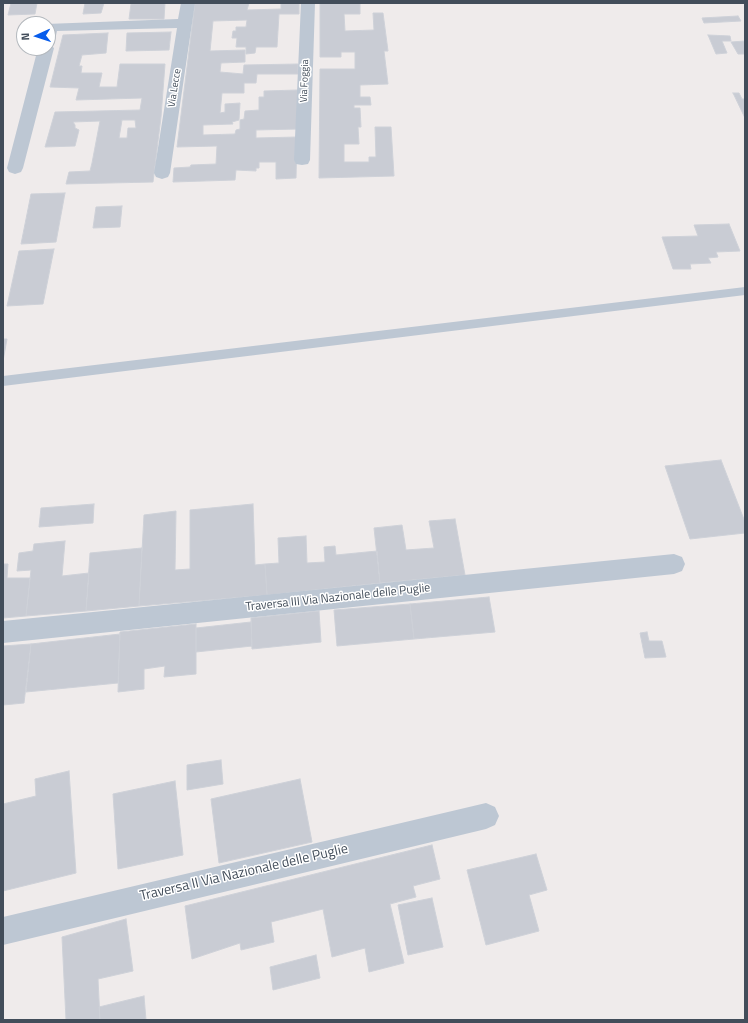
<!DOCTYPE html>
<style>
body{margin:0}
#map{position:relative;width:748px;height:1023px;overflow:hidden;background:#efebeb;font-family:"Titillium Web",sans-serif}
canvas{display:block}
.frame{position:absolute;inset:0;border:4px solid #424d5a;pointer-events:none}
.north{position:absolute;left:16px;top:16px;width:40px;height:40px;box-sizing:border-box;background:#fff;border:1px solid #b3b8bd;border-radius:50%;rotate:267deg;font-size:11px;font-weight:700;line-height:16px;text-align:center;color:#424d5a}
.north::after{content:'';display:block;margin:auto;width:14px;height:18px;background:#085dec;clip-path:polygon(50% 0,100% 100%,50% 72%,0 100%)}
</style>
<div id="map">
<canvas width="748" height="1023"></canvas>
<div class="frame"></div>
<div class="north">N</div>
</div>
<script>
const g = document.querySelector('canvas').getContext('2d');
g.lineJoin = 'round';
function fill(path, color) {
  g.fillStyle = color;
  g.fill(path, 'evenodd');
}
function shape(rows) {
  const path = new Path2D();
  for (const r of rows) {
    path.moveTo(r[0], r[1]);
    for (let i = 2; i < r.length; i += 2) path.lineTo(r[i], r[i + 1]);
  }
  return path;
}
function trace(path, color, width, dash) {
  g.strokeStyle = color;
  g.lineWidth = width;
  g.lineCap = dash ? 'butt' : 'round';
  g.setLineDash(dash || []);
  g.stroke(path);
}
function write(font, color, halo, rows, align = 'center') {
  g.font = font + ' "Titillium Web",sans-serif';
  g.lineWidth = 3;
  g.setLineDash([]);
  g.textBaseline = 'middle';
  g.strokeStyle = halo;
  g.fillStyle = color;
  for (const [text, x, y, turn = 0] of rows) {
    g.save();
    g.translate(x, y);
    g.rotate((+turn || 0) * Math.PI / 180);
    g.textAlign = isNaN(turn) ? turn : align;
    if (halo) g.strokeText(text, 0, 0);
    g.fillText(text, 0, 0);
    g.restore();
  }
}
const building = shape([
 [11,3,37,3,35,14,8,15,11,3],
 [85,3,104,3,101,13,83,14,85,3],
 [165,3,164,19,129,19,131,4,165,3],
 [195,3,249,3,247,10,281,9,281,3,299,3,299,14,279,14,277,47,256,47,255,53,246,54,246,47,236,47,237,38,232,38,233,31,236,31,236,27,246,27,247,20,213,21,210,51,245,50,245,62,221,63,220,72,243,74,244,65,298,64,298,74,257,74,256,83,244,83,244,93,222,93,220,113,225,112,225,104,240,103,239,120,232,122,233,124,203,125,203,135,235,134,236,130,240,129,240,120,244,119,245,111,259,110,259,97,264,97,264,91,298,90,298,129,256,130,256,138,297,137,296,178,276,179,276,162,259,162,259,168,256,168,256,171,236,170,235,180,173,182,174,168,190,167,191,165,216,164,217,146,177,147,195,3],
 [320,3,360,3,360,14,344,14,345,31,374,30,373,13,383,13,388,51,384,51,388,84,360,85,360,97,370,97,371,105,354,105,354,108,360,108,361,127,358,127,359,144,344,144,344,162,369,162,369,157,376,157,375,127,391,127,394,176,319,178,320,69,355,69,355,52,341,52,341,57,320,57,320,3],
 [738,16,741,21,704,23,702,18,738,16],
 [171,32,169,50,126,51,127,33,171,32],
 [108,33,106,53,82,55,79,66,82,66,81,73,102,73,99,87,117,87,120,64,165,64,161,117,153,182,66,184,69,172,90,171,92,163,100,121,73,122,75,125,75,128,79,130,75,146,45,147,55,112,140,110,142,98,76,100,79,88,50,87,63,35,108,33],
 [122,120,135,120,136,128,128,128,127,138,119,138,122,120],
 [708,35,730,36,731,41,722,41,727,53,716,54,708,35],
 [745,41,745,54,738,54,731,42,745,41],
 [733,93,739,93,742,99,745,99,745,118,733,93],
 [65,193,56,242,21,244,31,194,65,193],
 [122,206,120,227,93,228,96,207,122,206],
 [729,224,740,251,716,252,718,257,708,258,711,263,690,264,691,269,673,269,662,237,698,236,694,225,729,224],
 [54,249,43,304,7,306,19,251,54,249],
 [3,339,7,339,3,361,3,339],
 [721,460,745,522,745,533,690,539,665,466,721,460],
 [94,504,93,523,39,527,41,508,94,504],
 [253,504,255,565,265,564,267,595,139,606,144,515,176,511,175,570,190,569,190,510,253,504],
 [455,519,465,575,380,583,374,528,402,525,406,550,434,548,429,521,455,519],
 [306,536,307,563,325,562,324,547,335,546,336,555,377,551,380,583,267,595,265,564,279,563,278,538,306,536],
 [65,541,62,576,89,573,86,611,26,616,31,570,17,571,19,553,33,551,34,544,65,541],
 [142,548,139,606,86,611,90,553,142,548],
 [3,564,8,564,7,578,30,578,26,616,3,618,3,564],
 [489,597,495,632,414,639,410,604,489,597],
 [410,604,414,639,337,646,334,610,410,604],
 [319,611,321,642,252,649,251,618,319,611],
 [251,622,252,646,196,652,196,628,251,622],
 [196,624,196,674,164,677,165,666,144,669,144,689,118,692,120,632,196,624],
 [647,632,649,641,662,641,666,657,645,658,640,633,647,632],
 [120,634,118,683,26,692,31,644,120,634],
 [31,644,24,703,3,705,3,646,31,644],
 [221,760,223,784,187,790,187,765,221,760],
 [69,771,76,873,3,891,3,804,36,796,35,779,69,771],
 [300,779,312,842,219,863,211,799,300,779],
 [175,781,183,855,118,869,113,794,175,781],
 [432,845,440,879,413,886,416,897,390,904,404,963,369,972,365,948,332,957,323,909,271,922,274,942,241,950,240,943,192,959,185,906,432,845],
 [536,854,547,890,529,895,539,931,486,945,467,870,536,854],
 [432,898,443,947,408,955,398,905,432,898],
 [126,919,133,971,98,979,100,1020,66,1020,62,937,126,919],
 [316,955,320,978,273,990,270,967,316,955],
 [144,996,146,1020,100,1020,99,1007,144,996]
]);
const lane = shape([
 [745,287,745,295,3,386,3,376,745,287]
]);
const street = shape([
 [181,3,195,3,170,173,168,177,162,179,156,177,154,173,177,28,57,31,55,40,53,43,49,44,54,48,23,168,21,172,15,174,9,172,7,168,38,48,48,48,48,24,46,24,178,19,181,3],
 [301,3,315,3,310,160,308,164,302,165,296,164,294,160,301,3],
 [674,554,682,557,685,564,682,571,674,574,3,643,3,621,674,554],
 [486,803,495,807,499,816,495,825,486,829,3,945,3,917,486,803]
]);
const farStreetnames = [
 ["Via Foggia",305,81,-88],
 ["Via Lecce",175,88,-81]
];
const streetNames = [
 ["Traversa III Via Nazionale delle Puglie",338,598,-6]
];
const nearStreetnames = [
 ["Traversa II Via Nazionale delle Puglie",244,873,-13]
];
fill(building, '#c9ccd4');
trace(building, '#ced1d8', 1);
fill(lane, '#bdc7d3');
fill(street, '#bdc7d3');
write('10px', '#424d5a', '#fff', farStreetnames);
write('12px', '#424d5a', '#fff', streetNames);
write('14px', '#424d5a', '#fff', nearStreetnames);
</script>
